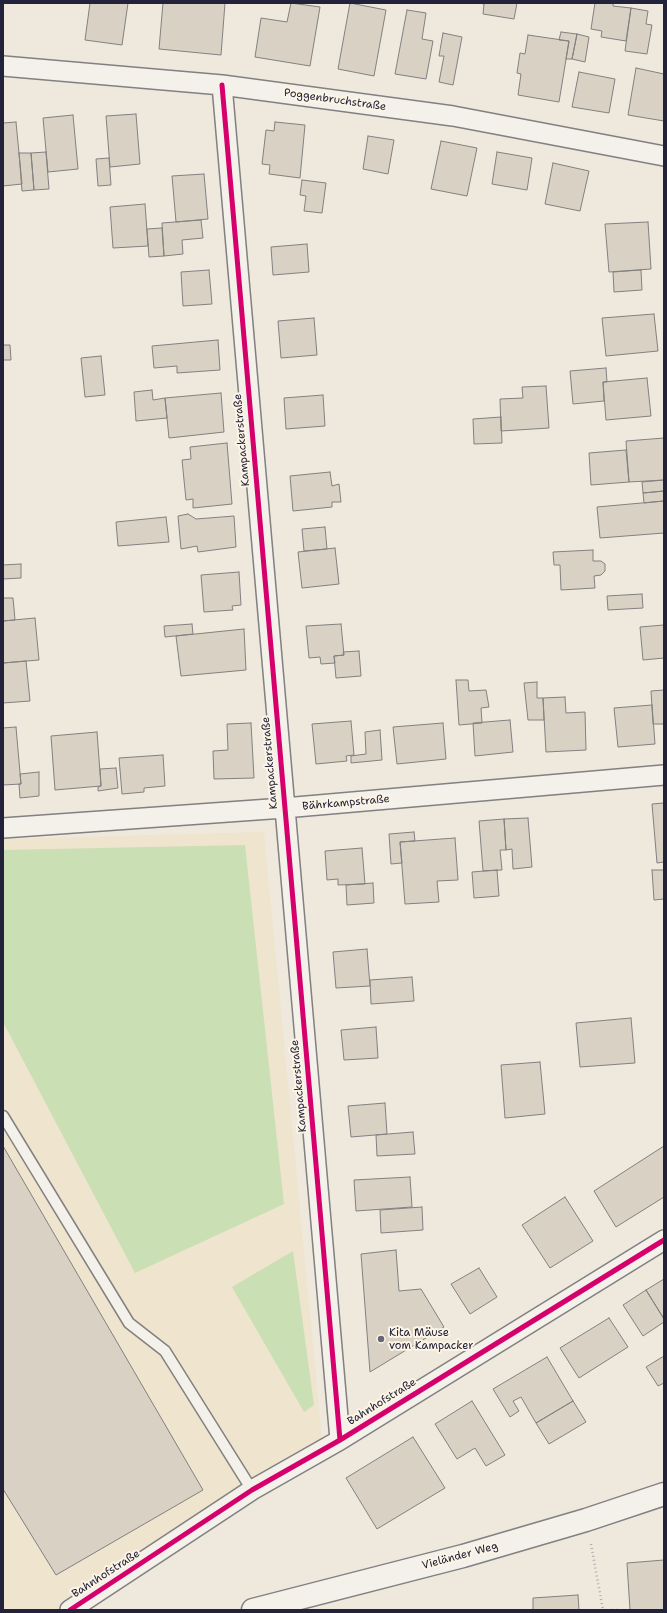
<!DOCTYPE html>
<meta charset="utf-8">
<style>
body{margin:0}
#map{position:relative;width:667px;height:1613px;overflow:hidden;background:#eee8dd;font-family:"Shantell Sans",sans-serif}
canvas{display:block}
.frame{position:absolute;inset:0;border:4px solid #22223b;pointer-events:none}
</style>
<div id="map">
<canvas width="667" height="1613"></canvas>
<div class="frame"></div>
</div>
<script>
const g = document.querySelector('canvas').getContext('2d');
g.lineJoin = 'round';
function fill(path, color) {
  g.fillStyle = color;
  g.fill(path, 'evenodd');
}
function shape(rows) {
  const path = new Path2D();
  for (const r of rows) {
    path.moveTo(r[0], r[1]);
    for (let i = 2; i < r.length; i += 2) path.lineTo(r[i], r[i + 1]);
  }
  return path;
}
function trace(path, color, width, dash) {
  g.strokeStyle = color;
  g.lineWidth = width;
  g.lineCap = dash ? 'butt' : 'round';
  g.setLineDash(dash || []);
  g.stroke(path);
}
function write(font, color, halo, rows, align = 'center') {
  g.font = font + ' "Shantell Sans",sans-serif';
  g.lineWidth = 4;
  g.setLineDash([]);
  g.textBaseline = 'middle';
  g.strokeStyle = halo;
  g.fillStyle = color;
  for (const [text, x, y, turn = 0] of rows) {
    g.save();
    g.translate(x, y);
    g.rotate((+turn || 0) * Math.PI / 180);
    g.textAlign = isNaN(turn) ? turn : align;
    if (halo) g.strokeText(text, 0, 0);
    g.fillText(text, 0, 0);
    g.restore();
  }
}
const built = shape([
 [264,832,322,1439,60,1610,3,1610,3,839]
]);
const green = shape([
 [245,845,284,1204,135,1273,3,1022,3,850],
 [293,1251,314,1405,304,1412,232,1287]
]);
const building = shape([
 [90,3,128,3,122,45,85,40,90,3],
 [163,3,225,3,221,55,159,49,163,3],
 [291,3,320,7,310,66,255,57,261,18,287,22,291,3],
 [350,3,386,10,374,76,338,69,350,3],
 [479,3,517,3,514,19,483,14,484,4,479,3],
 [595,3,613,3,613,6,631,8,626,41,601,37,602,31,591,29,595,3],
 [631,8,648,11,646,24,652,25,647,54,625,51,631,8],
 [407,10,426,13,422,39,433,41,426,79,395,74,407,10],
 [561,32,577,34,572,59,566,59,569,41,559,40,561,32],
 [443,33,462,37,453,85,439,82,444,56,439,56,443,33],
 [577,34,589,37,585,62,572,59,577,34],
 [528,35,569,41,559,102,518,95,521,74,517,73,520,53,525,54,528,35],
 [636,68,664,74,664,121,628,115,636,68],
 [579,72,615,79,609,113,572,107,579,72],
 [136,114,140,164,110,167,106,116,136,114],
 [73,115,78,169,48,172,43,118,73,115],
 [16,122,22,184,3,186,3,123,16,122],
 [275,122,305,125,300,178,269,174,270,165,262,164,266,130,274,131,275,122],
 [368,136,394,140,388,174,363,169,368,136],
 [441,141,477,148,467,196,431,189,441,141],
 [46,152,49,189,34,190,31,153,46,152],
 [497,152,532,158,527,190,492,184,497,152],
 [19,153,31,153,34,190,22,191,19,153],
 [109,158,111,185,98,186,96,159,109,158],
 [553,163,589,171,580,211,545,204,553,163],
 [204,174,208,219,176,222,172,176,204,174],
 [302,180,326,183,322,213,304,211,306,196,300,195,302,180],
 [145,204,148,246,113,248,110,207,145,204],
 [201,220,203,238,182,240,183,254,164,256,162,223,201,220],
 [648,222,651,269,609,272,605,224,648,222],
 [162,228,164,256,149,257,147,229,162,228],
 [307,244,309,272,273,275,271,247,307,244],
 [209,270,212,304,183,306,181,272,209,270],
 [641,270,642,290,614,292,613,272,641,270],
 [654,314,658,351,606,356,602,318,654,314],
 [314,318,317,355,281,358,278,321,314,318],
 [218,340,220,370,177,373,177,366,154,368,152,346,218,340],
 [3,345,10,345,11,360,3,360,3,345],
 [101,356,105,395,85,397,81,358,101,356],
 [606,368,607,382,603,382,604,401,573,404,570,371,606,368],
 [647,378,651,416,606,420,603,382,647,378],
 [546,386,549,428,501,431,500,399,523,398,522,387,546,386],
 [152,390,153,400,165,398,167,418,136,421,134,392,152,390],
 [221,393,224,432,169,438,165,398,221,393],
 [323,395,325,426,286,429,284,398,323,395],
 [501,417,502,443,474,444,473,419,501,417],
 [664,438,664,480,629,482,626,441,664,438],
 [227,443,232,504,193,508,193,499,186,500,182,460,191,459,190,447,227,443],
 [626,450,629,482,591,485,589,453,626,450],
 [330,472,332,486,339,484,341,502,332,502,332,507,293,511,290,476,330,472],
 [664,480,664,491,643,493,642,482,664,480],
 [664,491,664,501,644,503,643,493,664,491],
 [664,501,664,533,600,538,597,507,664,501],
 [188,514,196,519,234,516,236,547,198,552,197,546,181,549,178,516,188,514],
 [166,517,169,542,118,546,116,522,166,517],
 [325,527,327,549,304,551,302,529,325,527],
 [335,548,339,584,302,588,298,552,335,548],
 [593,550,593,561,601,561,605,564,605,571,601,575,594,576,595,588,561,590,560,565,554,565,553,552,593,550],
 [21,564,21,578,3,579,3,565,21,564],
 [239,572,241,605,232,606,233,610,204,612,201,575,239,572],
 [642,594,643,608,608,610,607,596,642,594],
 [3,598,13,598,15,620,3,621,3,598],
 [35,618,39,660,3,663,3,621,35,618],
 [192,624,193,634,165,637,164,626,192,624],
 [341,624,344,655,334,656,335,663,321,664,320,657,309,658,306,626,341,624],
 [664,625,664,658,643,660,640,627,664,625],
 [244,629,246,670,181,676,176,636,244,629],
 [359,651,361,676,336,678,334,656,344,655,343,652,359,651],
 [26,661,30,701,3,703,3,663,26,661],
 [456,680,468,680,469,691,486,690,489,707,481,708,482,723,459,725,456,680],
 [537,682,537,698,543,698,544,720,528,720,524,683,537,682],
 [664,690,664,724,653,724,651,691,664,690],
 [565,697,566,713,585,712,586,750,546,752,543,698,565,697],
 [652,705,655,744,618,747,614,708,652,705],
 [510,720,513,752,475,756,473,723,510,720],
 [351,721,354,755,346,756,347,761,316,764,312,724,351,721],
 [251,723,254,778,214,779,213,751,228,750,227,724,251,723],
 [443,723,446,759,397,764,393,727,443,723],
 [16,727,21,784,3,785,3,728,16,727],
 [380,730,382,760,351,763,351,756,366,754,365,732,380,730],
 [97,732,101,786,55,790,51,736,97,732],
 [163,755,165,786,144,788,144,792,122,794,119,758,163,755],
 [116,768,118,788,98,791,98,787,101,786,100,769,116,768],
 [39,772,39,796,20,798,19,784,21,784,20,774,39,772],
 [664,803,664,862,657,863,652,804,664,803],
 [528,818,532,867,513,869,512,849,506,850,504,819,528,818],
 [504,819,506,850,500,850,502,870,483,871,479,821,504,819],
 [414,832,415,841,400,842,402,863,391,864,389,834,414,832],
 [455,838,458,880,437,881,439,902,405,904,400,842,455,838],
 [362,848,365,884,338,885,338,879,327,880,325,851,362,848],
 [497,870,499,896,474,898,472,872,497,870],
 [652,870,664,870,664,899,654,900,652,870],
 [373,883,374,903,347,905,346,885,373,883],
 [367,949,370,986,336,988,333,952,367,949],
 [412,977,414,1001,371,1004,370,980,412,977],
 [631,1018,635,1063,580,1067,576,1023,631,1018],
 [376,1027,378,1058,344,1060,341,1030,376,1027],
 [540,1062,545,1114,505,1118,501,1065,540,1062],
 [385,1103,387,1134,351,1137,348,1106,385,1103],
 [413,1132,415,1154,377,1156,376,1135,413,1132],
 [3,1146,203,1490,56,1575,3,1489,3,1146],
 [664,1146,664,1197,616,1227,594,1191,664,1146],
 [410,1177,412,1207,356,1211,354,1180,410,1177],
 [565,1197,593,1241,550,1268,522,1225,565,1197],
 [422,1207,423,1230,381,1233,380,1210,422,1207],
 [396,1250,399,1291,421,1289,444,1327,370,1372,361,1254,396,1250],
 [479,1268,497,1297,470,1314,451,1284,479,1268],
 [664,1279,664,1319,646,1290,664,1279],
 [646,1290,664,1319,664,1322,643,1336,623,1305,646,1290],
 [609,1318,628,1347,579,1378,560,1348,609,1318],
 [664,1356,664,1383,658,1386,646,1367,664,1356],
 [547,1357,573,1401,536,1423,521,1397,513,1401,519,1411,510,1417,493,1389,547,1357],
 [472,1401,505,1455,486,1466,475,1448,457,1459,435,1424,472,1401],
 [573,1401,586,1422,549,1444,536,1423,573,1401],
 [413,1437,445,1488,377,1529,346,1478,413,1437],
 [664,1560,664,1610,630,1610,627,1563,664,1560],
 [578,1595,579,1610,533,1610,533,1598,578,1595]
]);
const path = shape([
 [591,1544,603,1610],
 [612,1610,620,1610]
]);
const lane = shape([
 [3,1116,129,1323,165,1351,252,1490]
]);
const street = shape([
 [3,66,222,85,453,116,664,156],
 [222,85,340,1440],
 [3,828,284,808,664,775],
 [70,1610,252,1490,340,1440,664,1240]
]);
const secondary = shape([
 [253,1610,463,1556,586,1520,664,1494]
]);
const cycleway = shape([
 [222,85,340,1440],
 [70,1610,252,1490,340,1440,664,1240]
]);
const markers = [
 [381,1339,4,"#696774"]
];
const streetNames = [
 ["Poggenbruchstraße",335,100,8],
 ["Kampackerstraße",242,440,-95],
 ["Kampackerstraße",270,763,-95],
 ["Bährkampstraße",346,803,-5],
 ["Kampackerstraße",299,1086,-95],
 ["Bahnhofstraße",382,1402,-32],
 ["Vieländer Weg",460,1556,-15],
 ["Bahnhofstraße",106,1574,-33]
];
const poiNames = [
 ["Kita Mäuse",389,1333],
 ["vom Kampacker",389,1346]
];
fill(built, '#efe4ce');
fill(green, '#cbdfb4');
fill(building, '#d9d1c3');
trace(building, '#828080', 1);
trace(lane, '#828080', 13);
trace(street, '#828080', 22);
trace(secondary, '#828080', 25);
trace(path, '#afacab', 2.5, [1, 3]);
trace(lane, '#f4f0ea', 10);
trace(street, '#f4f0ea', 19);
trace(secondary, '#f4f0ea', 22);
trace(cycleway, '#d6006c', 5);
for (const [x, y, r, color] of markers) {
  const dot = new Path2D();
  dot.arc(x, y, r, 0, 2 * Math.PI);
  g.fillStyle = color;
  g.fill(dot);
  trace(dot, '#fcf5e5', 1.5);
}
write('11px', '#22223b', '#fcf5e5', streetNames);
write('11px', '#22223b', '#fcf5e5', poiNames, 'left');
</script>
